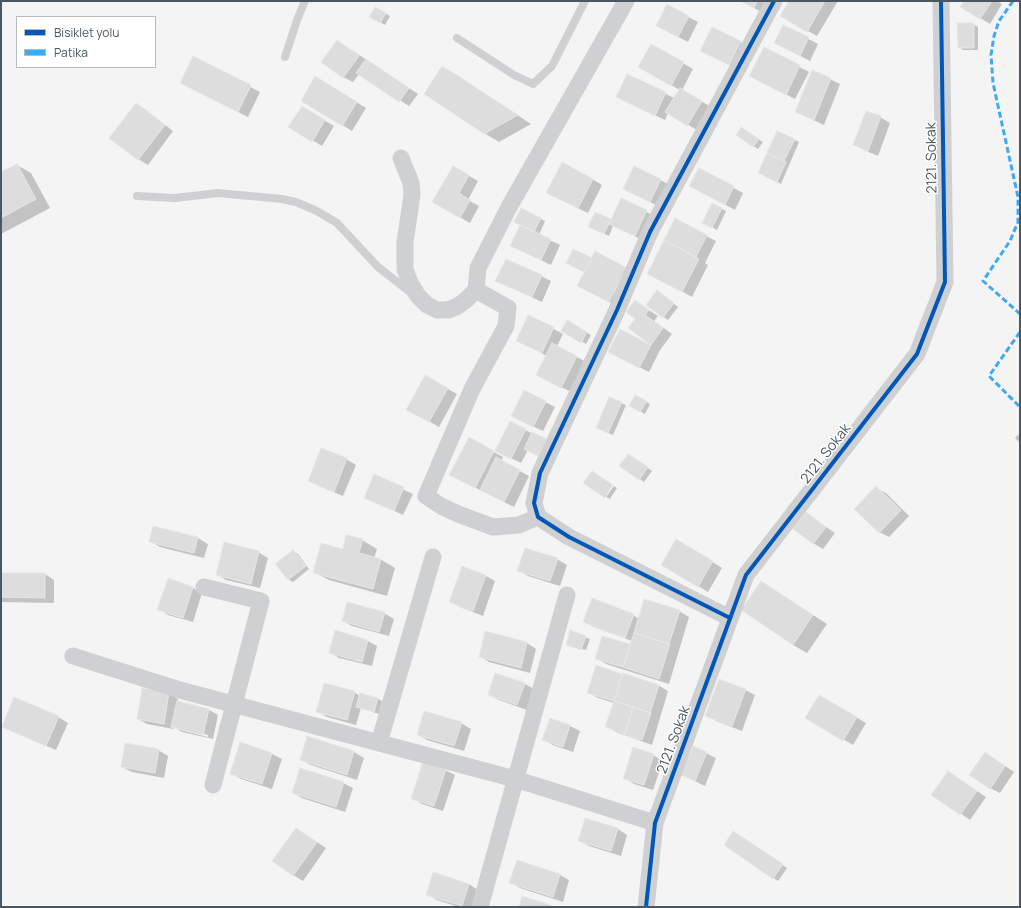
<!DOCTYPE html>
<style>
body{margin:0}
#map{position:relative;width:1021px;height:908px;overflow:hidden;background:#f4f4f4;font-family:Manrope,sans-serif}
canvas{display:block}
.frame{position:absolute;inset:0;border:2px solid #4a5661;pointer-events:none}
.legend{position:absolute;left:16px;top:16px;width:140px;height:52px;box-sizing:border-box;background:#fff;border:1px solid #b7bbc0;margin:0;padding:5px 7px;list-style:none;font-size:12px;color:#4a5661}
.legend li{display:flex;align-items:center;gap:8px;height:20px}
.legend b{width:20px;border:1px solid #b7bbc0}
</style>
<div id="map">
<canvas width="1021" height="908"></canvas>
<div class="frame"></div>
<ul class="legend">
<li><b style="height:5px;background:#0057b8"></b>Bisiklet yolu</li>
<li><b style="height:5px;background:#3fa9f5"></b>Patika</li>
</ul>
</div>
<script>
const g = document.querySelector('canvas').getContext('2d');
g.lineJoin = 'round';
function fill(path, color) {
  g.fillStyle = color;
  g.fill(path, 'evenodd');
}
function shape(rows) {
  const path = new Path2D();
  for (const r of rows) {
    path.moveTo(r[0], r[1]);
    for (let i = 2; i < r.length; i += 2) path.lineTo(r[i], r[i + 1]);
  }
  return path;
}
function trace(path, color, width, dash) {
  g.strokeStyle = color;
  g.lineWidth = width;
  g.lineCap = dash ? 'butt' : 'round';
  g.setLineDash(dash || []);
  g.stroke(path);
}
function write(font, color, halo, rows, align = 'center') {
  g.font = font + ' Manrope,sans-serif';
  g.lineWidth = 3;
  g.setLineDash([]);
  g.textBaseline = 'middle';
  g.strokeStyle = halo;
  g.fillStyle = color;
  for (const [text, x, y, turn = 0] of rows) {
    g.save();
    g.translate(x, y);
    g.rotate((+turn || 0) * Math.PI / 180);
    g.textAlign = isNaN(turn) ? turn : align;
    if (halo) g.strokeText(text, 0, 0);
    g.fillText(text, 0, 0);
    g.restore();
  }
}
const shadow = shape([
 [741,1,770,1,763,13],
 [790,1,838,1,817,36,781,16],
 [965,1,997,1,1002,4,990,24,962,7],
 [667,6,698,22,688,42,667,31],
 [376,8,390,16,385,25,371,17],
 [973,24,978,27,978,50,963,50,959,47],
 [784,26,818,44,810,61,785,48],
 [338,41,418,94,409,106,359,74,353,82,343,77],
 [740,42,750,47,739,70,702,51],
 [651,45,693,69,682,90,711,107,697,130,668,113,665,120,618,97,628,75,674,98,680,90,639,67],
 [764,48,809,72,795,99,760,81],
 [194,58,260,92,248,117,191,88],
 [442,67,457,75,531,124,499,142,484,133],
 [813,71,840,84,824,125,796,112],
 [325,83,366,108,352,131,302,100],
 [136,104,145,109,173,131,148,165,138,159],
 [302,107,334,126,322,146,290,127],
 [880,117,890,123,878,156,864,150,855,145],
 [746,131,763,142,758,149,737,135],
 [778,132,799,142,781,184,759,173],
 [17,165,31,173,50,208,1,234,1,174],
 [453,167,478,181,468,200,479,206,470,223,433,202],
 [635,167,670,185,660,207,624,189],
 [699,169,743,193,735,210,700,191],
 [592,179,602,185,588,213,557,198],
 [621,199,656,217,645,241,613,226,609,236,594,229,596,213,611,221],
 [712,204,726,211,717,230,708,225],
 [522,209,545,221,539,235,560,245,551,265,511,246,521,225],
 [675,220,716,241,705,263,708,265,692,297,648,273],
 [592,259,636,274,619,307,588,291,585,272,571,266],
 [541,276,551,281,542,302,497,281],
 [662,294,678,307,668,320,647,305],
 [635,301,658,316,654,321,672,334,660,350,649,372,619,357,651,345,636,319],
 [529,316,563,334,557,346,586,362,571,392,547,380,547,356,517,341],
 [567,321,591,335,586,344,562,330],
 [426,377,457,394,439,427,408,409],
 [635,396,650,404,645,414,630,406],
 [545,402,555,407,543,431,522,421],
 [621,403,626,405,613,435,601,430],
 [525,430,546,440,543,458,528,450,521,463,506,456],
 [1020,433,1020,443,1015,438],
 [469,439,503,457,501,461,529,476,514,507,460,480],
 [633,457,652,471,644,482,621,466],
 [346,459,356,465,343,496,319,486,309,481],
 [374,476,413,494,403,515,365,497],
 [614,486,617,488,610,499,606,497],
 [876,488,886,493,909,516,889,537,879,532],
 [806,513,835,533,823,549,813,543],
 [154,527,198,538,208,544,204,558,160,547,150,541],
 [362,540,377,549,374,558,380,559,395,568,387,596,329,580,314,572,343,551],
 [677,540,722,568,708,592,662,564],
 [293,551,298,554,309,569,293,582,288,579],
 [258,552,268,558,260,588,226,580,217,574],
 [557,559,567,565,560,586,528,576,518,570],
 [462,567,486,576,495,581,483,616,460,607,451,602],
 [1,574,45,574,54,580,54,603,1,602],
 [762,582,827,624,807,653,793,645],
 [193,588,202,593,193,622,168,615,159,609],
 [679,611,689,617,669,684,606,664,596,658,603,637,630,646,632,641,594,627,584,621,633,615,639,619],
 [384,613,394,619,389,636,352,626,343,621],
 [486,632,527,643,536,649,530,673,489,662,480,656],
 [585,637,590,639,586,650,567,645],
 [368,641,377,646,372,666,339,658,330,652],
 [596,667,658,685,668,691,652,745,616,732,607,727,614,703,598,698,588,692],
 [525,684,534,689,527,710,499,700,489,695],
 [745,690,755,695,742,731,716,721,707,715],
 [354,692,360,696,378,699,382,701,379,714,361,708,356,725,327,717,317,711],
 [169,693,178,699,178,702,209,710,218,715,213,739,182,732,174,727,173,729,147,724,138,719],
 [181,728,208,735,208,737,181,730],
 [820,696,866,723,853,745,807,718],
 [58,717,68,723,56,750,13,732,3,726],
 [550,719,570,726,580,731,573,752,553,745,544,740],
 [461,723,471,729,464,751,427,740,418,734],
 [308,737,354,752,364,758,357,780,311,765,301,760],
 [241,744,272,754,282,759,272,789,241,779,232,774],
 [693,747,716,758,705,786,682,775],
 [158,750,168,756,164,778,132,772,122,767],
 [653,755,663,761,653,790,634,784,624,778],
 [995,759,1014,772,1000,793,990,788],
 [445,770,455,775,443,811,422,804,412,798],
 [948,772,986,797,970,820,933,794],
 [343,783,353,788,345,812,302,798,293,793],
 [586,819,618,829,627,835,621,856,589,846,579,840],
 [297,829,326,848,303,881,293,875],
 [738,835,787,868,778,881,725,845],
 [517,861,560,875,569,880,563,902,520,888,510,882],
 [469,884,478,890,473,907,459,907,437,900,427,894]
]);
const building = shape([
 [740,1,757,1,754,8,740,1],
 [789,1,825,1,807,32,780,16,789,1],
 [964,1,992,1,980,19,960,7,964,1],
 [667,4,689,16,678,37,656,26,667,4],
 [375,7,386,13,380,23,369,17,375,7],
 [957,23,974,23,974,48,958,48,957,23],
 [783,25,809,37,800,56,774,43,783,25],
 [712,27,741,41,729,65,700,51,712,27],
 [337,40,359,56,343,78,321,62,337,40],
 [651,44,684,62,671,86,638,67,651,44],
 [764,47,800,65,786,95,749,76,764,47],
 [193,56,251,85,238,112,180,83,193,56],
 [366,59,409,88,399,102,356,73,366,59],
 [442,66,518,115,484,134,424,94,442,66],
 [812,70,831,78,814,120,795,112,812,70],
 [627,74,666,92,655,116,616,97,627,74],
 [315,76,357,102,342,126,301,101,315,76],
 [680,88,702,101,687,126,665,112,680,88],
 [136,103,165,125,138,160,109,138,136,103],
 [302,106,325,120,312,142,288,127,302,106],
 [866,111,881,116,868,151,853,145,866,111],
 [741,127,759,139,753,147,736,135,741,127],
 [777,131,795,139,784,161,767,153,777,131],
 [767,153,786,162,777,182,758,173,767,153],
 [562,162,593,179,578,208,546,193,562,162],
 [17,164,36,199,1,218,1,172,17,164],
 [453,166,469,175,459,193,470,200,460,218,432,202,453,166],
 [634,166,661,179,650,202,623,189,634,166],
 [699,168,734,186,725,205,689,186,699,168],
 [621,198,647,210,635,236,609,224,621,198],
 [712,203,722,208,712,228,702,223,712,203],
 [521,208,541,218,534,232,514,222,521,208],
 [595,212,611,219,604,234,588,227,595,212],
 [675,218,707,235,696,257,664,240,675,218],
 [520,225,551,239,541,260,510,246,520,225],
 [664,240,699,259,682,292,647,274,664,240],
 [573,249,592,258,584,272,566,263,573,249],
 [595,251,627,268,609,302,577,286,595,251],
 [506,259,542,275,532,297,495,281,506,259],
 [657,290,674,303,663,318,646,305,657,290],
 [635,300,649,310,645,315,663,328,651,345,628,328,635,319,626,312,635,300],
 [528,315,554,327,542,353,516,341,528,315],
 [567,320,587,332,581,343,561,331,567,320],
 [620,329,651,345,639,368,608,352,620,329],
 [552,343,577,356,561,388,536,375,552,343],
 [425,375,448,388,429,422,406,410,425,375],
 [524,390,546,401,533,427,511,416,524,390],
 [635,395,647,401,640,412,629,406,635,395],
 [609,397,622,402,608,433,596,428,609,397],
 [510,421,526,429,511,459,495,451,510,421],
 [532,432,547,439,538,456,524,449,532,432],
 [469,437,494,451,475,488,449,475,469,437],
 [321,448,347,458,334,492,308,481,321,448],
 [628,454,648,467,639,480,619,466,628,454],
 [496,457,520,470,504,502,480,490,496,457],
 [592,471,613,485,605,498,583,483,592,471],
 [374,474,404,487,394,511,364,498,374,474],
 [876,486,901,510,879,533,854,509,876,486],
 [806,512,826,527,813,544,793,529,806,512],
 [153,526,198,537,194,553,149,542,153,526],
 [346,535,363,539,359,553,381,559,373,589,313,573,321,543,343,549,346,535],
 [676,539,713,561,698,587,661,565,676,539],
 [224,542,259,551,251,584,216,575,224,542],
 [525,548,558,558,550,581,517,571,525,548],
 [293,550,306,566,288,580,275,564,293,550],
 [462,566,486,575,473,611,449,602,462,566],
 [1,573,45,573,45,598,1,597,1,573],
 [168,578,193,587,183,618,157,610,168,578],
 [761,581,813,615,793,645,741,610,761,581],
 [592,598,634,614,625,638,583,622,592,598],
 [644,599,680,610,669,644,634,633,644,599],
 [347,602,385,612,379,632,342,621,347,602],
 [335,630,368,640,362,662,329,653,335,630],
 [570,630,586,636,581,650,566,645,570,630],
 [485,631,527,642,521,668,479,657,485,631],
 [634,633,670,644,659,679,623,667,634,633],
 [602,636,630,644,623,667,595,659,602,636],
 [596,665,622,674,614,701,587,693,596,665],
 [495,673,525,683,517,705,488,695,495,673],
 [623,673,659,685,650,713,614,701,623,673],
 [719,679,746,689,732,726,705,716,719,679],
 [324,683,355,691,347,720,316,712,324,683],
 [142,688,169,692,164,724,137,719,142,688],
 [360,693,378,698,374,712,356,707,360,693],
 [819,695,857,717,843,741,805,718,819,695],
 [14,697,59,716,46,746,2,727,14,697],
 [177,701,209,709,203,735,171,727,177,701],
 [614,701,633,707,625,734,605,727,614,701],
 [633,707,651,713,642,740,624,735,633,707],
 [424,711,462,722,454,746,417,735,424,711],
 [550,718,570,725,563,747,542,740,550,718],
 [307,736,354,751,347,775,300,760,307,736],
 [240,742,272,753,262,784,230,774,240,742],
 [125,743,159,749,155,773,121,767,125,743],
 [693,746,707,752,695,781,681,775,693,746],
 [633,747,654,754,644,785,623,779,633,747],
 [985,752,1005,766,990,789,969,775,985,752],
 [423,761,446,769,434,806,411,799,423,761],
 [300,768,344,782,336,807,292,793,300,768],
 [948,771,977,791,960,815,931,795,948,771],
 [585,818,618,828,611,851,578,841,585,818],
 [296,828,317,842,293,876,272,861,296,828],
 [733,831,783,864,773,879,724,845,733,831],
 [517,860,560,874,553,897,509,883,517,860],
 [433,872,469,884,462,906,426,895,433,872],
 [522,896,551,905,550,907,519,907,522,896]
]);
const lane = shape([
 [457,38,514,75,533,84,552,66,585,1],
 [285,57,297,20,305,1],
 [137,196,175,198,218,193,282,199,296,202,317,211,337,223,378,267,410,292]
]);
const street = shape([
 [401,158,411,183,412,195,405,242,405,269,410,283,418,296,427,305,437,310,448,310,458,306,466,300,476,290,478,268,509,207,626,1],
 [476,290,508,308,506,326,472,389,426,496,441,506,458,514,493,527,519,525,538,517],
 [204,587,261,601,213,785],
 [730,618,569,537,538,517,534,503,540,473,617,310,650,232,774,1],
 [73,656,180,690,515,779,655,823],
 [379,743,433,557],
 [480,907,567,595],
 [646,907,655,823,746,575,917,354,945,282,941,1]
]);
const quiet = shape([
 [1013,1,999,21,994,36,991,55,993,83,1018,197,1018,222,1010,241,983,281,1020,314],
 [1019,406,989,376,1020,332]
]);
const cycleway = shape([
 [730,618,569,537,538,517,534,503,540,473,617,310,650,232,774,1],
 [646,907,655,823,746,575,917,354,945,282,941,1]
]);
const streetNames = [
 ["2121. Sokak",932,158,-91],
 ["2121. Sokak",826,454,-52],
 ["2121. Sokak",674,740,-70]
];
fill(shadow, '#0003');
fill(building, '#ddddde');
trace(building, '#e5e6e7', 1);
trace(lane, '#ced0d2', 8);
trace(street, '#ced0d2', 17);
trace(quiet, '#3fa9f5', 3, [6, 3]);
trace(cycleway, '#0057b8', 4);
write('14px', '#4a5661', '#fff', streetNames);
</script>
